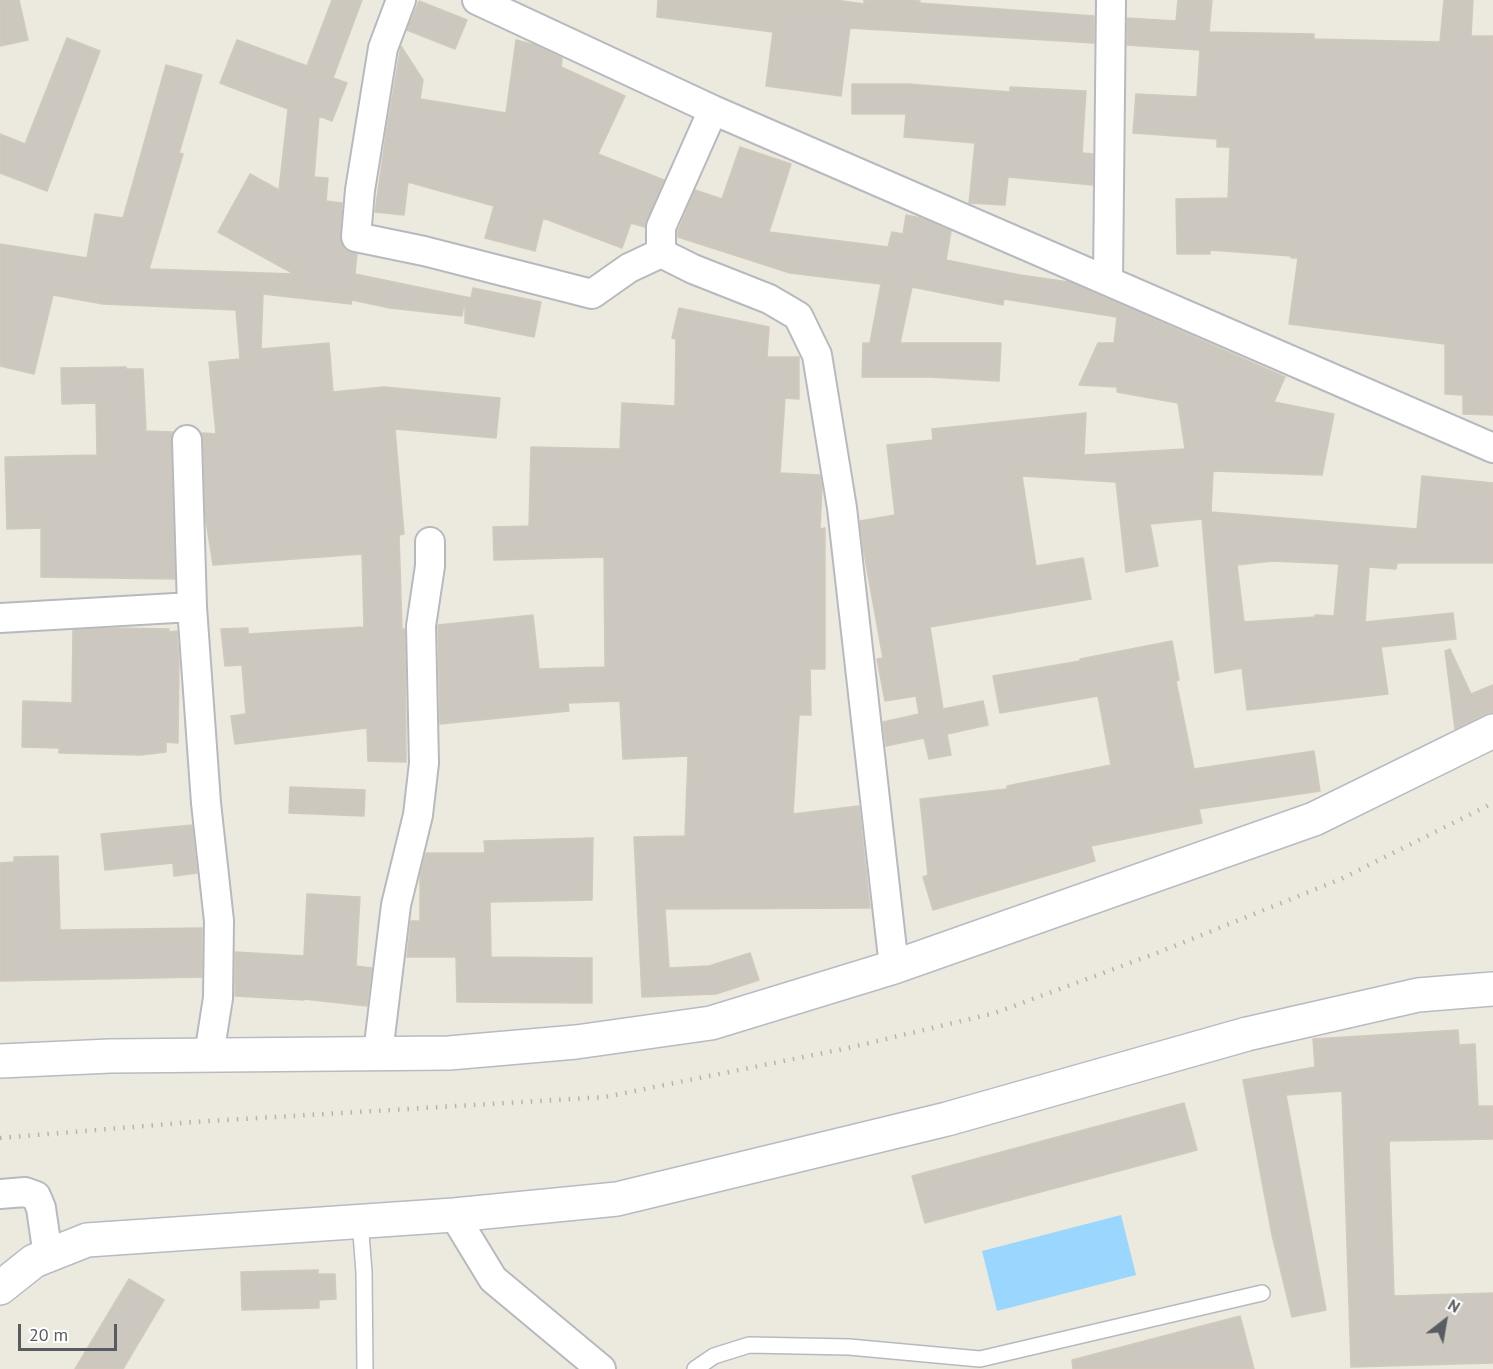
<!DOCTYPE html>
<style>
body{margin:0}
#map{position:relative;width:1493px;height:1369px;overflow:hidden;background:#ece9de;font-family:"PT Sans",sans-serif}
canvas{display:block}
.north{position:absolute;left:1415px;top:1291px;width:60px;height:60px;-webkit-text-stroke:4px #fff;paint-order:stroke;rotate:31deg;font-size:16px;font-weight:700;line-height:24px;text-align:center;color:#575c61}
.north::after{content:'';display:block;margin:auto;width:21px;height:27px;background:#575c61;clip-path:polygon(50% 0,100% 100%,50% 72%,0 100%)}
.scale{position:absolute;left:18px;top:1324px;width:99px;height:27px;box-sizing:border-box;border:3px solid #575c61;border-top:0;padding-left:8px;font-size:18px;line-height:21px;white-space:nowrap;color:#575c61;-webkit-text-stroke:4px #fff;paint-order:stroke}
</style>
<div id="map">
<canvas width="1493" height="1369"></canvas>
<div class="north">N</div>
<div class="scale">20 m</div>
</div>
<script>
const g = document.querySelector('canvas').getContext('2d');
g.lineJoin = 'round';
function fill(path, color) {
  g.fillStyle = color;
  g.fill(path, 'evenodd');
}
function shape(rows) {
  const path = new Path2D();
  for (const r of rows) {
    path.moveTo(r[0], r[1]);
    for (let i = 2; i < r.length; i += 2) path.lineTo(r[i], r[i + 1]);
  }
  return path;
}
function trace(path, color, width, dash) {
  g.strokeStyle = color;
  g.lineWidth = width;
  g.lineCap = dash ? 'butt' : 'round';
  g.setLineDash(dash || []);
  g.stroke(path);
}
const water = shape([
 [1121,1215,1136,1275,997,1311,982,1251]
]);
const building = shape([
 [0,0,19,0,28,40,0,46,0,0],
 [332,0,362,0,333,78,347,83,332,121,319,116,314,177,328,178,326,201,342,203,341,243,346,250,357,254,355,274,471,298,473,288,541,302,534,337,465,323,465,297,462,316,390,308,352,300,351,304,263,294,261,349,329,343,333,392,384,387,500,398,496,438,395,429,404,534,399,535,402,629,405,629,406,762,368,761,367,728,235,744,231,716,246,714,242,665,225,666,221,629,248,628,248,634,364,627,362,554,213,565,206,521,203,440,202,433,216,434,209,362,240,359,236,310,103,304,53,295,34,374,0,366,0,244,87,258,95,214,123,218,166,65,202,75,179,153,183,154,149,269,294,274,218,232,250,174,279,190,288,109,220,83,237,40,307,66,332,0],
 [658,0,835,0,864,4,864,0,900,0,920,1,919,3,1094,16,1094,43,850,28,841,96,766,86,773,32,657,17,658,0],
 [1178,0,1212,0,1209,32,1314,34,1314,39,1440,42,1444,0,1473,0,1471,36,1493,36,1493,415,1463,414,1463,395,1445,394,1445,344,1289,324,1298,258,1291,258,1291,256,1210,250,1210,254,1177,254,1176,199,1228,198,1230,147,1217,147,1217,139,1133,133,1136,94,1197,97,1200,50,1127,45,1127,18,1176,21,1178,0],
 [419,1,467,20,455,49,407,30,419,1],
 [67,38,100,51,47,191,0,173,0,134,25,144,67,38],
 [516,40,535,45,562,58,561,67,625,96,598,154,664,180,645,227,631,223,622,248,543,218,535,251,485,238,494,206,408,182,404,215,375,212,386,134,401,46,423,80,420,99,506,113,516,40],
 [852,84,908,84,1010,92,1010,87,1086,91,1082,153,1093,154,1093,185,1008,177,1005,205,969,203,975,143,904,137,906,114,852,114,852,84],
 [740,147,791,164,769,232,888,247,892,232,903,234,906,215,921,218,951,231,946,260,1020,275,1069,282,1285,377,1274,402,1334,414,1322,475,1213,471,1211,512,1417,529,1422,476,1493,483,1493,563,1397,563,1396,569,1369,567,1365,622,1453,613,1456,639,1381,647,1388,694,1247,710,1242,668,1215,673,1202,519,1150,524,1158,566,1126,572,1116,482,1022,476,1036,566,1083,558,1091,599,930,627,943,709,983,701,988,725,947,734,951,755,929,759,924,738,886,746,883,722,919,714,916,696,885,701,877,659,883,658,863,547,860,521,895,515,887,445,933,440,932,429,1086,413,1084,455,1185,449,1178,403,1117,392,1117,387,1079,385,1098,343,1114,343,1117,317,1004,299,1003,305,912,287,900,343,1001,343,999,381,929,377,862,377,863,343,870,343,881,284,790,273,678,237,678,231,695,190,722,199,740,147],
 [1272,561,1339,564,1334,616,1315,615,1315,617,1244,622,1237,565,1272,561],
 [679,308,769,327,767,357,799,357,799,399,785,398,780,473,820,475,822,487,820,529,825,528,825,669,810,669,811,715,799,715,793,814,859,806,870,908,665,909,669,968,709,966,750,953,759,980,716,994,642,997,634,837,685,836,688,756,623,759,620,701,568,703,569,711,440,724,438,627,438,625,533,615,539,669,605,667,604,557,494,560,493,527,529,526,531,447,620,449,622,403,675,406,676,339,672,338,679,308],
 [126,367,126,369,143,369,146,431,173,432,171,440,175,579,41,577,41,528,7,529,5,457,97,455,96,403,62,404,61,368,126,367],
 [118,628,169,629,169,632,177,631,179,662,178,743,166,742,166,752,140,755,59,753,59,748,22,747,23,701,72,703,73,630,118,628],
 [1172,641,1179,680,1176,681,1194,769,1314,751,1320,791,1199,809,1202,823,1091,846,1095,861,933,910,923,877,928,875,920,799,1007,789,1007,786,1111,765,1098,696,1000,713,993,676,1080,661,1080,659,1172,641],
 [1450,649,1471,694,1493,685,1493,712,1485,714,1455,729,1445,651,1450,649],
 [290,787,365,790,364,816,289,813,290,787],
 [192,825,197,873,174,876,173,863,105,870,101,834,192,825],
 [593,838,592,900,490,902,491,957,592,958,592,1003,457,1002,456,957,407,957,411,921,420,921,420,876,426,853,485,853,484,841,593,838],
 [58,856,60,930,202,928,202,977,0,981,0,863,14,862,14,857,58,856],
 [307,894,360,897,356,966,372,968,367,1006,304,999,304,1000,235,996,235,952,304,956,307,894],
 [1458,1030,1459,1045,1475,1044,1478,1106,1493,1106,1493,1139,1389,1141,1394,1296,1493,1293,1493,1363,1351,1367,1342,1091,1286,1095,1326,1310,1292,1317,1272,1235,1243,1080,1315,1067,1313,1039,1458,1030],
 [1184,1103,1197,1150,925,1223,912,1176,1184,1103],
 [318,1270,318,1274,335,1274,336,1299,319,1300,319,1308,242,1310,241,1272,318,1270],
 [129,1279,164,1300,123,1369,75,1369,129,1279],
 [1240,1316,1254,1369,1073,1369,1072,1360,1240,1316]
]);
const lane = shape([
 [360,1221,364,1272,365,1369],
 [695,1369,714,1356,749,1345,849,1347,980,1359,1262,1293]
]);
const street = shape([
 [401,0,383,48,360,190,356,237,424,251,592,294,629,268,661,253],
 [477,0,713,110,1493,448],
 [713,110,661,227,661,253,693,269,769,299,798,316,817,355,842,508,894,967],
 [1108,280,1111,0],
 [187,440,192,607,206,803,219,921,218,998,209,1055],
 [0,618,192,607],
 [378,1053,396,905,418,815,424,763,421,626,430,566,430,542],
 [0,1194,25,1192,36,1196,41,1208,48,1256],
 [454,1215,493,1279,601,1369]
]);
const secondary = shape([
 [0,1061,110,1056,449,1053,576,1042,711,1023,894,967,1314,819,1493,731],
 [0,1288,34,1261,87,1240,454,1215,617,1199,947,1119,1247,1034,1418,995,1493,989]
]);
const rail = shape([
 [0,1138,193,1122,605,1097,848,1048,995,1013,1157,953,1341,879,1493,803]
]);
fill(water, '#9bd6ff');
fill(building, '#ccc7bf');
trace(building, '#d1cabc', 1.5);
trace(lane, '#b6babf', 18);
trace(street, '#b6babf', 32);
trace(secondary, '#b7bbc2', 36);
trace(lane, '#fff', 15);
trace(street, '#fff', 28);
trace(secondary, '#fff', 33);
trace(rail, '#b2b3b4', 4.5, [1.5, 8]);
</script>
